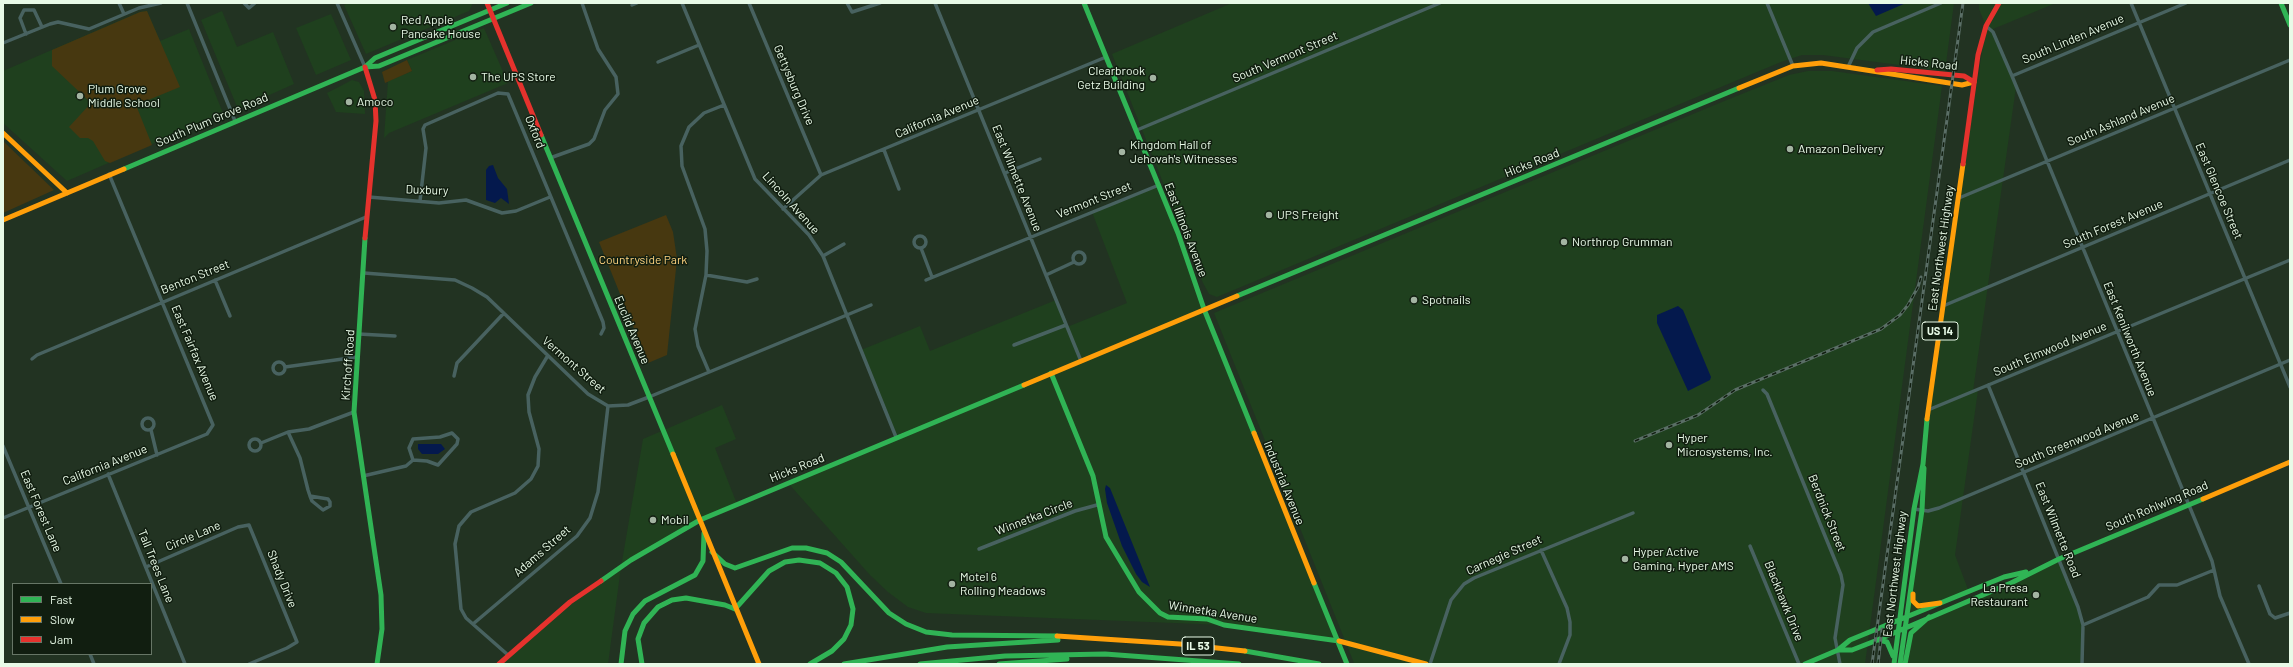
<!DOCTYPE html>
<style>
body{margin:0}
#map{position:relative;width:2293px;height:667px;overflow:hidden;background:#232;font-family:Barlow,sans-serif}
canvas{display:block}
.frame{position:absolute;inset:0;border:4px solid #e8fae7;pointer-events:none}
.legend{position:absolute;left:12px;top:583px;width:140px;height:72px;box-sizing:border-box;background:#111e10;border:1px solid #677666;margin:0;padding:5px 7px;list-style:none;font-size:12px;color:#e8fae7}
.legend li{display:flex;align-items:center;gap:8px;height:20px}
.legend b{width:20px;border:1px solid #677666}
</style>
<div id="map">
<canvas width="2293" height="667"></canvas>
<div class="frame"></div>
<ul class="legend">
<li><b style="height:5px;background:#30b455"></b>Fast</li>
<li><b style="height:5px;background:#ff9f0a"></b>Slow</li>
<li><b style="height:5px;background:#e5322d"></b>Jam</li>
</ul>
</div>
<script>
const g = document.querySelector('canvas').getContext('2d');
g.lineJoin = 'round';
function fill(path, color) {
  g.fillStyle = color;
  g.fill(path, 'evenodd');
}
function shape(rows) {
  const path = new Path2D();
  for (const r of rows) {
    if (r.length === 3) {
      path.moveTo(r[0] + r[2], r[1]);
      path.arc(r[0], r[1], r[2], 0, 2 * Math.PI);
      continue;
    }
    path.moveTo(r[0], r[1]);
    for (let i = 2; i < r.length; i += 2) path.lineTo(r[i], r[i + 1]);
  }
  return path;
}
function trace(path, color, width, dash) {
  g.strokeStyle = color;
  g.lineWidth = width;
  g.lineCap = dash ? 'butt' : 'round';
  g.setLineDash(dash || []);
  g.stroke(path);
}
function write(font, color, halo, rows, align = 'center') {
  g.font = font + ' Barlow,sans-serif';
  g.lineWidth = 3;
  g.setLineDash([]);
  g.textBaseline = 'middle';
  g.strokeStyle = halo;
  g.fillStyle = color;
  for (const [text, x, y, turn = 0] of rows) {
    g.save();
    g.translate(x, y);
    g.rotate((+turn || 0) * Math.PI / 180);
    g.textAlign = isNaN(turn) ? turn : align;
    if (halo) g.strokeText(text, 0, 0);
    g.fillText(text, 0, 0);
    g.restore();
  }
}
const built = shape([
 [348,3,473,3,469,11,366,54,344,5],
 [1232,3,1954,3,1945,71,1823,55,1802,55,1781,62,1217,297,1209,294,1203,283,1112,54],
 [1979,3,2056,3,1993,29,2016,87,1973,391,1978,390,1955,555,1969,592,1906,618,1922,512,1923,464,1959,198,1986,26,1979,9],
 [147,11,160,41,189,29,223,113,67,181,3,123,3,71,140,12],
 [222,11,237,47,273,32,294,84,238,109,201,20],
 [331,14,351,60,316,75,296,28],
 [484,28,508,83,389,133,384,138,388,81,412,71,407,60],
 [1808,71,1832,71,1942,86,1865,664,1354,663,1214,313,1722,102,1789,75],
 [352,80,359,82,364,91,365,114,336,112,327,93],
 [1159,185,1204,309,1337,640,1224,625,926,613,908,607,888,592,870,575,788,483,896,437,861,350,920,326,930,351,1056,300,1067,327,1127,303,1092,212],
 [722,405,736,439,715,448,737,504,700,520,621,567,608,664,499,664,570,602,621,567,643,439],
 [2059,559,2083,625,2082,664,1905,664,1909,638,1929,617,2011,583]
]);
const green = shape([
 [147,11,180,87,136,105,152,145,110,163,105,161,93,141,88,138,80,138,69,127,91,103,52,66,52,50,140,12],
 [407,60,412,71,385,83,382,72],
 [3,141,54,190,3,213],
 [666,215,673,232,677,259,667,355,648,363,599,242]
]);
const water = shape([
 [1868,3,1906,3,1876,16],
 [493,165,498,178,507,189,509,204,501,198,495,203,486,200,486,170,489,166],
 [1678,306,1683,310,1711,377,1710,380,1688,391,1657,323,1657,315],
 [418,444,441,444,445,449,438,454,422,454,418,449],
 [1106,485,1110,488,1150,587,1142,582,1136,574,1122,546,1107,503,1105,489]
]);
const street = shape([
 [119,3,124,14],
 [187,3,235,121],
 [244,3,249,8,255,3],
 [337,3,365,67],
 [682,3,755,179,809,235,823,256,896,437],
 [749,3,821,175],
 [847,3,852,12,880,3],
 [935,3,1081,361],
 [1767,3,1793,66],
 [2131,3,2290,387],
 [632,5,637,3],
 [1986,26,1993,32,2012,76,2212,561,2220,596,2249,664],
 [26,34,20,18,24,10,34,10,42,27],
 [3,43,50,24,58,22,89,29,139,8,161,3],
 [658,62,699,45],
 [1848,67,1857,48,1873,32,1941,3],
 [2012,76,2186,3],
 [1137,130,1440,3],
 [884,150,899,189],
 [550,158,589,144,594,139,605,110,618,94,616,77,598,49,582,3],
 [1005,173,1040,159],
 [369,197,439,203,466,200,502,213,516,211,550,197],
 [1959,198,2290,60],
 [420,201,426,148,423,129,425,125,498,93,508,94,603,322,604,328,601,334],
 [783,209,821,175,1106,57],
 [920,242,6],
 [921,248,932,277],
 [1079,258,6],
 [823,256,844,244],
 [364,273,455,280,472,288,487,297,588,394,608,406,628,405,649,397,871,305],
 [706,275,747,282,757,279],
 [1046,275,1074,262],
 [215,280,230,316],
 [926,280,1159,185],
 [1943,306,2290,160],
 [359,334,395,336],
 [1014,345,1066,325],
 [32,359,37,355,366,217],
 [279,368,6],
 [285,367,357,357],
 [709,372,698,346,695,329,706,275,707,251,705,229,682,166,681,146,689,127,704,113,724,105],
 [454,376,457,363,504,313],
 [1988,385,2078,607,2083,625,2082,664],
 [1763,390,1767,394,1841,575,1843,585,1835,638,1840,664],
 [1928,410,2290,260],
 [148,424,6],
 [151,430,157,455],
 [288,432,300,458,308,490,310,496,312,501,323,510,330,506,330,502,328,499,310,496],
 [255,445,6],
 [261,443,288,432,309,429,354,412],
 [3,446,61,584],
 [108,474,185,664],
 [363,476,406,466,413,460,427,461,438,465,457,444,458,439,452,433,440,437,413,439,409,448,413,460],
 [1914,509,1928,511,1939,508,2290,360],
 [3,518,207,434,213,425,109,174],
 [1750,546,1799,664],
 [979,549,1075,511,1097,505],
 [1541,550,1567,608,1570,622,1570,635,1559,664],
 [146,567,238,527,249,525,297,642,287,648,249,664],
 [2259,586,2270,614,2275,618,2290,613],
 [473,624,577,536,590,518,598,492,608,406],
 [2083,625,2148,597,2159,585,2177,585,2214,570],
 [90,654,94,664],
 [508,655,466,618,461,609,455,544,459,526,471,512,515,493,531,479,538,466,539,449,529,412,528,395,535,377,547,357],
 [1430,664,1451,600,1464,584,1474,578,1633,513]
]);
const fast = shape([
 [1084,3,1178,233,1204,309,1254,433],
 [2281,3,2290,25],
 [365,67,379,66,531,3],
 [541,135,673,454],
 [124,169,365,67,375,58,507,3],
 [365,238,354,412,381,595,382,629,377,664],
 [1237,296,1739,88],
 [1051,373,1093,476,1106,537,1139,592,1160,613,1168,617,1207,619,1224,625,1339,641],
 [712,552,725,564,735,568,792,548,806,548,827,553,841,562,889,613,906,624,926,632,952,635,1057,636],
 [601,581,631,560,700,520,1024,385],
 [1314,583,1347,664],
 [1879,640,1887,642,1893,656],
 [1838,650,1852,650,1875,641,2011,583,2059,559,2203,499],
 [1245,651,1319,664],
 [621,664,625,631,633,614,645,601,695,575,703,561,704,533],
 [642,664,638,639,644,623,658,607,672,600,686,598,725,605,735,609,769,571,785,562,799,560,820,563,836,573,847,587,853,609,851,625,844,639,832,651,810,664],
 [844,664,947,647,1058,640],
 [920,664,1005,656,1105,654,1239,664],
 [999,664,1067,659],
 [1805,664,1838,650,1850,640,2004,577,2026,572],
 [1894,664,1914,509,1923,464,1927,419],
 [1900,664,1922,510,1924,468],
 [1905,664,1911,633,1929,617]
]);
const slow = shape([
 [1739,88,1793,66,1821,63,1962,85,1974,82],
 [3,133,67,193],
 [3,220,124,169],
 [1024,385,1237,296],
 [1927,419,1963,164],
 [1254,433,1314,583],
 [673,454,759,664],
 [2203,499,2290,462],
 [1913,594,1913,601,1918,606,1940,603],
 [1057,636,1180,644,1245,651],
 [1339,641,1426,664]
]);
const jam = shape([
 [487,3,541,135],
 [1877,70,1891,69,1964,76,1974,82],
 [1963,164,1978,55,1986,26,1999,3],
 [365,238,376,121,375,100,365,67],
 [499,664,570,602,601,581]
]);
const rail = shape([
 [1635,441,1698,415,1735,390,1881,329,1900,315,1908,305,1918,287,1921,277],
 [1872,664,1963,3],
 [1878,664,1882,629]
]);
const markers = [
 [393,27,4,"#a3b4a2"],
 [473,77,4,"#a3b4a2"],
 [1153,78,4,"#a3b4a2"],
 [80,96,4,"#a3b4a2"],
 [349,102,4,"#a3b4a2"],
 [1790,149,4,"#a3b4a2"],
 [1122,152,4,"#a3b4a2"],
 [1269,215,4,"#a3b4a2"],
 [1564,242,4,"#a3b4a2"],
 [1414,300,4,"#a3b4a2"],
 [1669,445,4,"#a3b4a2"],
 [653,520,4,"#a3b4a2"],
 [1625,559,4,"#a3b4a2"],
 [952,584,4,"#a3b4a2"],
 [2036,595,4,"#a3b4a2"]
];
const shields = [
 [1940,331,36],
 [1198,646,32]
];
const shieldNames = [
 ["US 14",1940,331],
 ["IL 53",1198,646]
];
const poiNames = [
 ["Red Apple",401,20],
 ["Pancake House",401,34],
 ["Clearbrook",1145,71,"right"],
 ["Getz Building",1145,85,"right"],
 ["The UPS Store",481,77],
 ["Plum Grove",88,89],
 ["Middle School",88,103],
 ["Amoco",357,102],
 ["Kingdom Hall of",1130,145],
 ["Jehovah's Witnesses",1130,159],
 ["Amazon Delivery",1798,149],
 ["UPS Freight",1277,215],
 ["Northrop Grumman",1572,242],
 ["Spotnails",1422,300],
 ["Hyper",1677,438],
 ["Microsystems, Inc.",1677,452],
 ["Mobil",661,520],
 ["Hyper Active",1633,552],
 ["Gaming, Hyper AMS",1633,566],
 ["Motel 6",960,577],
 ["Rolling Meadows",960,591],
 ["La Presa",2028,588,"right"],
 ["Restaurant",2028,602,"right"]
];
const streetNames = [
 ["South Linden Avenue",2073,39,-23],
 ["South Vermont Street",1285,57,-23],
 ["Hicks Road",1929,63,6],
 ["Gettysburg Drive",794,85,67],
 ["California Avenue",937,117,-23],
 ["South Plum Grove Road",212,120,-23],
 ["South Ashland Avenue",2121,120,-23],
 ["Oxford",535,132,68],
 ["Hicks Road",1532,163,-22],
 ["East Wilmette Avenue",1017,178,68],
 ["Duxbury",427,190,2],
 ["East Glencoe Street",2219,191,67],
 ["Vermont Street",1094,200,-22],
 ["Lincoln Avenue",791,203,48],
 ["South Forest Avenue",2113,224,-23],
 ["East Illinois Avenue",1186,230,69],
 ["East Northwest Highway",1941,248,-82],
 ["Benton Street",195,277,-22],
 ["Euclid Avenue",632,330,67],
 ["East Kenilworth Avenue",2130,339,68],
 ["South Elmwood Avenue",2050,349,-23],
 ["East Fairfax Avenue",195,353,67],
 ["Kirchoff Road",348,365,-86],
 ["Vermont Street",574,365,41],
 ["South Greenwood Avenue",2077,440,-22],
 ["California Avenue",105,465,-22],
 ["Hicks Road",797,468,-22],
 ["Industrial Avenue",1284,483,68],
 ["South Rohlwing Road",2157,506,-23],
 ["East Forest Lane",41,511,67],
 ["Berdnick Street",1827,513,68],
 ["Winnetka Circle",1034,517,-21],
 ["East Wilmette Road",2058,530,68],
 ["Circle Lane",193,536,-23],
 ["Adams Street",542,551,-41],
 ["Carnegie Street",1504,555,-24],
 ["Tall Trees Lane",156,566,68],
 ["East Northwest Highway",1895,574,-83],
 ["Shady Drive",282,579,68],
 ["Blackhawk Drive",1784,601,68],
 ["Winnetka Avenue",1213,612,9]
];
const parkNames = [
 ["Countryside Park",643,260]
];
fill(built, '#1f401e');
fill(green, '#473810');
fill(water, '#04194d');
trace(street, '#486260', 3.5);
trace(fast, '#30b455', 5);
trace(slow, '#ff9f0a', 5);
trace(jam, '#e5322d', 5);
trace(rail, '#5a6e66', 3);
trace(rail, '#111e10', 1.5, [4.5]);
for (const [x, y, r, color] of markers) {
  const dot = new Path2D();
  dot.arc(x, y, r, 0, 2 * Math.PI);
  g.fillStyle = color;
  g.fill(dot);
  trace(dot, '#111e10', 1.5);
}
for (const [x, y, w] of shields) {
  const box = new Path2D();
  box.roundRect(x - w / 2, y - 9, w, 18, 3);
  g.fillStyle = '#111e10';
  g.fill(box);
  trace(box, '#e8fae7', 1);
}
write('bold 11px', '#e8fae7', null, shieldNames);
write('12px', '#e8fae7', '#111e10', poiNames, 'left');
write('12px', '#e8fae7', '#111e10', streetNames);
write('12px', '#ffd480', '#111e10', parkNames);
</script>
